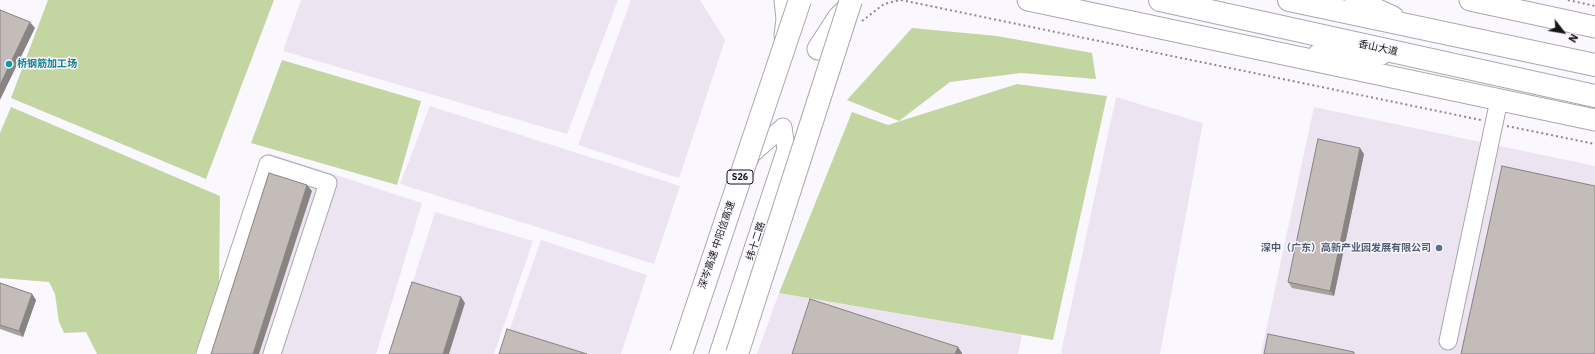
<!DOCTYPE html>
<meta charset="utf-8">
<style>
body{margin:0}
#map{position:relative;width:1595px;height:354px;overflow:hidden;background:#fbf7fe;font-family:"IBM Plex Sans",sans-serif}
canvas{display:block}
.north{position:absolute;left:1543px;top:12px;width:40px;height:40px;-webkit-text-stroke:3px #fbf7fe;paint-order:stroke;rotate:121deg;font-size:11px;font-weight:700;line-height:16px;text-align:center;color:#161517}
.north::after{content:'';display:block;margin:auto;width:14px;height:18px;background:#161517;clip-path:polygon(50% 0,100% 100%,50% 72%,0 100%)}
</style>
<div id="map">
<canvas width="1595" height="354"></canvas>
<div class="north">N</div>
</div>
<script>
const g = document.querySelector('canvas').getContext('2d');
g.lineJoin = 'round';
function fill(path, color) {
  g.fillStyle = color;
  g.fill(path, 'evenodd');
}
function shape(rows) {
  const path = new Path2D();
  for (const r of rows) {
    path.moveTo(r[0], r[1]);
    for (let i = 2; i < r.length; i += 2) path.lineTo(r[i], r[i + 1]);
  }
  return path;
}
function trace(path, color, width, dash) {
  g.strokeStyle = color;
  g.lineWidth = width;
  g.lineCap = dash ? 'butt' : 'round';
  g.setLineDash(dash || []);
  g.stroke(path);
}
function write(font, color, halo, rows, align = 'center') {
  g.font = font + ' "IBM Plex Sans","Noto Sans SC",sans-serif';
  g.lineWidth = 3;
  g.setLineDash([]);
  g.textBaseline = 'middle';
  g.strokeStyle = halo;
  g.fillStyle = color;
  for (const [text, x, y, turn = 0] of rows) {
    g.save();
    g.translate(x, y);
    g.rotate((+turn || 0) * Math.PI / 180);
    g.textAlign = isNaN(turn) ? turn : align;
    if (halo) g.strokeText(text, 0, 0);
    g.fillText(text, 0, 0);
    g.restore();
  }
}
const built = shape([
 [301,0,618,0,567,134,283,51],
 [631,0,700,0,725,40,679,178,578,145],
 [1116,97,1203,123,1160,354,1064,354,1061,353],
 [430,106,680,186,654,264,400,184],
 [1314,107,1595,166,1595,354,1261,354],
 [268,153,422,203,376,354,198,354],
 [435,212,533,241,494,354,390,354],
 [541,240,647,275,621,354,501,354],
 [779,293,1022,335,1018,354,757,354]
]);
const green = shape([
 [48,0,274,0,206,179,11,98],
 [912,28,997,36,1092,53,1096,79,1021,73,950,82,899,121,847,100],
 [282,60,421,101,397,185,251,143],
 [1017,84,1107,96,1053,340,779,293,852,112,888,125],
 [11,107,220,196,219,287,195,354,97,354,86,332,64,333,59,322,55,294,49,282,0,278,0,133]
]);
const path = shape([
 [901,0,1481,120],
 [1568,0,1595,6],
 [862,21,884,4,900,0],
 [1507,126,1595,144]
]);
const minor = shape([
 [749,160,752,154,783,127],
 [1448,341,1499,100],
 [205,354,268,164,328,183,272,354],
 [718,354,786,149,783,127]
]);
const major = shape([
 [785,0,787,19,785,35],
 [1028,0,1595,120],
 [1356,0,1393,17],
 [1470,0,1595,27],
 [818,49,838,18,847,9],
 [1319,54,1381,54]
]);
const highway = shape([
 [1160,0,1595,96],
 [1289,0,1595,65]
]);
const highwayBridge = shape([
 [681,354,800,0],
 [737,354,851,0]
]);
const wall = shape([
 [1364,154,1334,296,1292,288,1288,282],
 [0,283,32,294,36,300,23,337,0,329]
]);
const shadedWall = shape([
 [30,22,35,28,0,100,0,85],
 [1360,148,1364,154,1334,296,1330,291],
 [307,185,312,191,259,354,253,354],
 [32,294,36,300,23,337,19,331],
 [461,297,465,303,449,354,443,354],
 [958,347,962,353,962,354,955,354]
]);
const building = shape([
 [0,10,30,22,0,85,0,10],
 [1318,139,1360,148,1330,291,1288,282,1318,139],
 [1502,166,1595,186,1595,354,1461,354,1502,166],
 [269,173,307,185,253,354,211,354,269,173],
 [412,282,461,297,443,354,389,354,412,282],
 [0,283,32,294,19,331,0,325,0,283],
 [810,299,958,347,955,354,792,354,810,299],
 [507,329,587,354,499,354,507,329],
 [1268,334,1354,352,1354,354,1264,354,1268,334]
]);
const markers = [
 [9,64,4,"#0f9aa8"],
 [1439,248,4,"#5c6f8a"]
];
const shields = [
 [740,177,26]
];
const shieldNames = [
 ["S26",740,177]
];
const streetNames = [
 ["香山大道",1378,48,12],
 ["纬十二路",756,241,-72],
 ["深岑高速 中阳信高速",717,245,-71]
];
const cultureNames = [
 ["桥钢筋加工场",17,64]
];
const serviceNames = [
 ["深中（广东）高新产业园发展有限公司",1431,248]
];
fill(built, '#ece5f1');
fill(green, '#c3d6a1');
trace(minor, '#aaa7ad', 19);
trace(major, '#aaa7ad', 23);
trace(highway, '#aaa7ad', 24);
trace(path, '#8b898d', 2, [2, 3]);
trace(minor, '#fff', 17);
trace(major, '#fff', 21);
trace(highway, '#fff', 22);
trace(highwayBridge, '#aaa7ad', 24, []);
trace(highwayBridge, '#fff', 22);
fill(wall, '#a8a29f');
fill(shadedWall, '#888482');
fill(building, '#c3bcb9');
trace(building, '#888482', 1);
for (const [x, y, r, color] of markers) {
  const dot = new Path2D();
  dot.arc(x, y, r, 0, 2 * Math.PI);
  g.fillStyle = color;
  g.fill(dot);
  trace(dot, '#fbf7fe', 1.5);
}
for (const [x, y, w] of shields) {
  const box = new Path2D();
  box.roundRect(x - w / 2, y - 7, w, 14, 3);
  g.fillStyle = '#fbf7fe';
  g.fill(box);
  trace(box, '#161517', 1);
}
write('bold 9px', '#161517', null, shieldNames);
write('10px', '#161517', '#fbf7fe', streetNames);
write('bold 10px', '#0d838f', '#fbf7fe', cultureNames, 'left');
write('bold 10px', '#4e5e75', '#fbf7fe', serviceNames, 'right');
</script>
